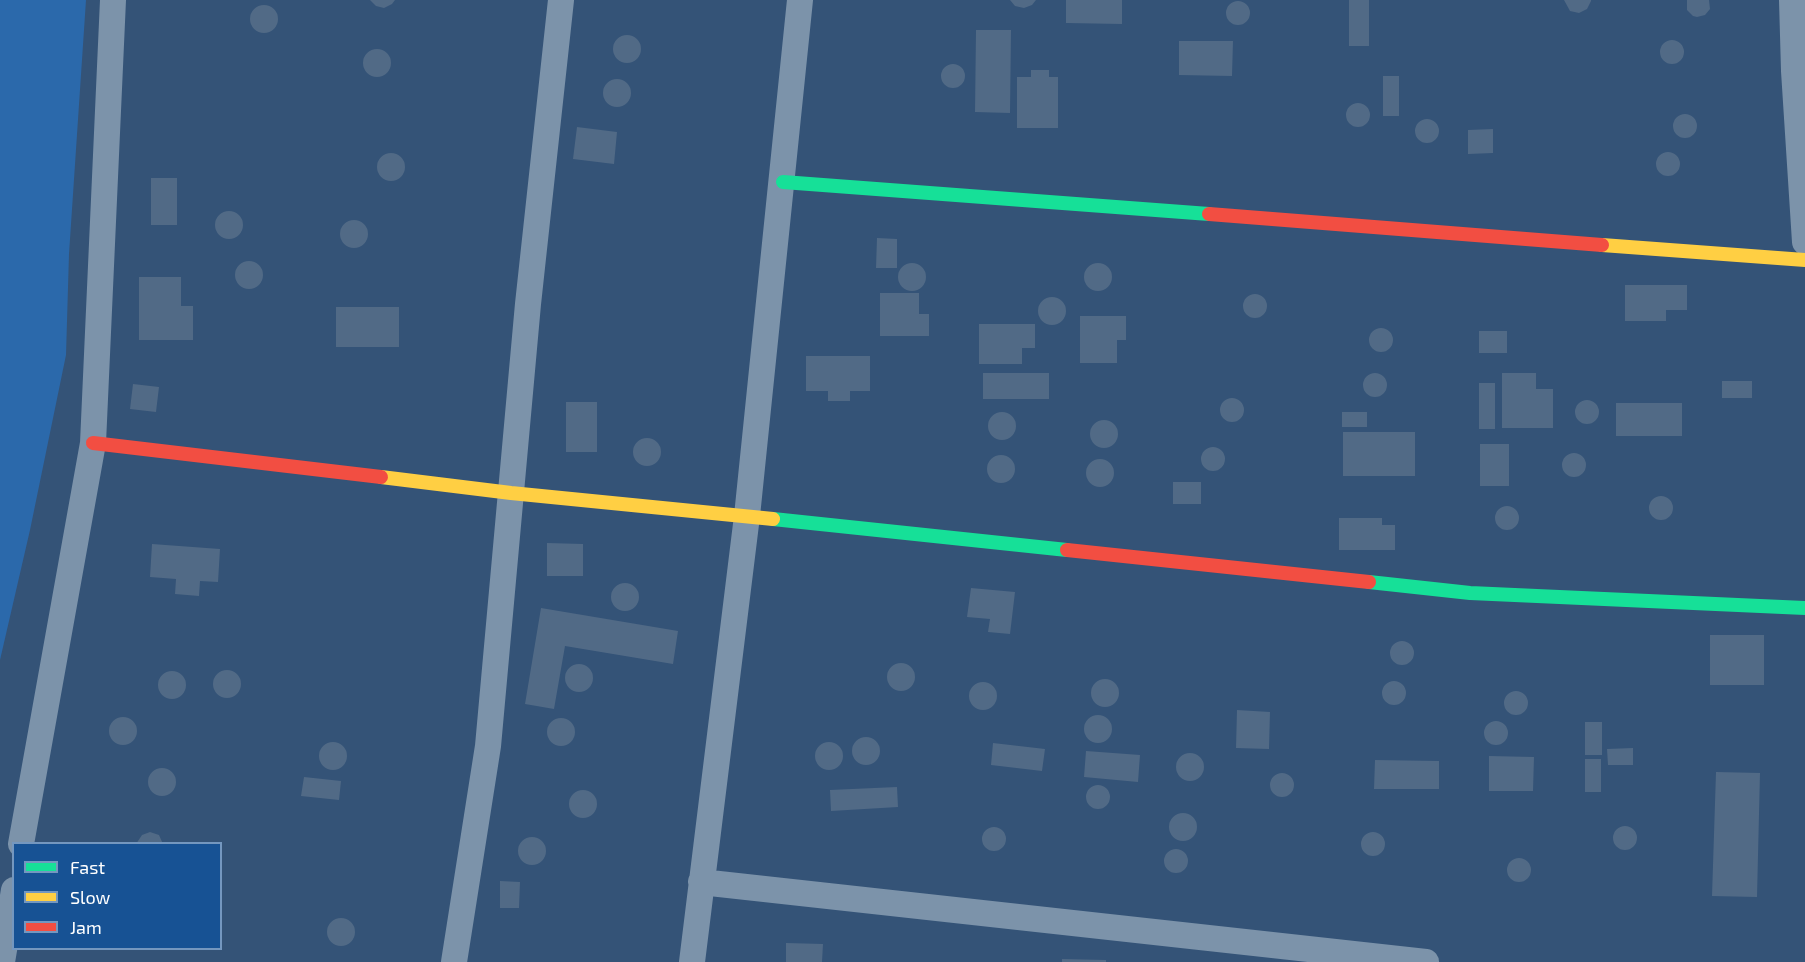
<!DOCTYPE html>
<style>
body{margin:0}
#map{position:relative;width:1805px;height:962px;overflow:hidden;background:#345377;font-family:"Exo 2",sans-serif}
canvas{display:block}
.legend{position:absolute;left:12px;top:842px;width:210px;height:108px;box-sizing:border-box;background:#175294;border:2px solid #7497bf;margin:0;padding:8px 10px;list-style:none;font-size:18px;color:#fff}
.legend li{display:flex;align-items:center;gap:12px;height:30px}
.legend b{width:30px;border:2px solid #7497bf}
</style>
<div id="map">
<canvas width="1805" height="962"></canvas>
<ul class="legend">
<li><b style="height:8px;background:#16e098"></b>Fast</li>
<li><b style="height:8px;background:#ffcf43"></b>Slow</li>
<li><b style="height:8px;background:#f24e42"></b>Jam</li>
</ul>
</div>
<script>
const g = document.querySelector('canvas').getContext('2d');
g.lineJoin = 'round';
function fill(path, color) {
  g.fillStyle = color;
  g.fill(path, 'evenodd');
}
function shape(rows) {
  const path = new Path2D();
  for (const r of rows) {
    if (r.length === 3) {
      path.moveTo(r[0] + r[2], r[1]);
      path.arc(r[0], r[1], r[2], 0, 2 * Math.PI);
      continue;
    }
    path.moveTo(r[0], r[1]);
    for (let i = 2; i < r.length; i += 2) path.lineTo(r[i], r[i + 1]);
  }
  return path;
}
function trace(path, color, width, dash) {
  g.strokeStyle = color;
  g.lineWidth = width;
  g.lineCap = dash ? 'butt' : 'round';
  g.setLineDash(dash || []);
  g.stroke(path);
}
const green = shape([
 [0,0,86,0,69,254,66,355,30,530,0,660]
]);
const building = shape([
 [370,0,395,0,392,4,384,8,376,6],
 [1010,0,1036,0,1032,5,1024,8,1015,6],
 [1066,0,1122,0,1122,24,1066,23],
 [1349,0,1369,0,1369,46,1349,46],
 [1564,0,1591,0,1591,1,1587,9,1579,13,1570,11],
 [1687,0,1709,0,1710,9,1705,15,1697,17,1693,16,1687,10],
 [1238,13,12],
 [264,19,14],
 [976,30,1011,30,1010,113,975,112],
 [627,49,14],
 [1672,52,12],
 [1179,41,1233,41,1232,76,1179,75],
 [377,63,14],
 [953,76,12],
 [1031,70,1049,70,1049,77,1058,77,1058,128,1017,128,1017,77,1031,77],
 [1383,76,1399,76,1399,116,1383,116],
 [617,93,14],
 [1358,115,12],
 [1685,126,12],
 [1427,131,12],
 [577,127,617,132,614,164,573,159],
 [1493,129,1493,153,1468,154,1468,130],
 [1668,164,12],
 [391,167,14],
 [151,178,177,178,177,225,151,225],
 [229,225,14],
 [354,234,14],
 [877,238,897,239,897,268,876,268],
 [249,275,14],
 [912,277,14],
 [1098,277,14],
 [139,277,181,277,181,306,193,306,193,340,139,340],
 [1625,285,1687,285,1687,310,1666,310,1666,321,1625,321],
 [880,293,919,293,919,314,929,314,929,336,880,336],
 [1255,306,12],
 [1052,311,14],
 [336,307,399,307,399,347,336,347],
 [1080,316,1126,316,1126,340,1117,340,1117,363,1080,363],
 [979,324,1035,324,1035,348,1022,348,1022,364,979,364],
 [1381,340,12],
 [1479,331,1507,331,1507,353,1479,353],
 [806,356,870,356,870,391,850,391,850,401,828,401,828,391,806,391],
 [1375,385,12],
 [983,373,1049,373,1049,399,983,399],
 [1502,373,1536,373,1536,389,1553,389,1553,428,1502,428],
 [1722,381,1752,381,1752,398,1722,398],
 [1479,383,1495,383,1495,429,1479,429],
 [133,384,159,387,156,412,130,409],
 [1232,410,12],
 [1587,412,12],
 [566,402,597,402,597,452,566,452],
 [1616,403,1682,403,1682,436,1616,436],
 [1342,412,1367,412,1367,427,1342,427],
 [1002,426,14],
 [1104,434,14],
 [1343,432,1415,432,1415,476,1343,476],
 [647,452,14],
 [1480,444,1509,444,1509,486,1480,486],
 [1213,459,12],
 [1574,465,12],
 [1001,469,14],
 [1100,473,14],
 [1173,482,1201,482,1201,504,1173,504],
 [1661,508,12],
 [1507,518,12],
 [1339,518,1382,518,1382,525,1395,525,1395,550,1339,550],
 [547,543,583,544,583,576,547,576],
 [152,544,220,549,218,582,200,581,199,596,175,594,176,579,150,577],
 [625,597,14],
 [971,588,1015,592,1010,634,988,632,990,619,967,617],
 [541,608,678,631,673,664,565,646,554,709,525,704],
 [1710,635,1764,635,1764,685,1710,685],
 [1402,653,12],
 [901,677,14],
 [579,678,14],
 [227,684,14],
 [172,685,14],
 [1105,693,14],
 [1394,693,12],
 [983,696,14],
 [1516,703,12],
 [1237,710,1270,712,1269,749,1236,748],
 [1098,729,14],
 [123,731,14],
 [561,732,14],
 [1496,733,12],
 [1585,722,1602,722,1602,755,1585,755],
 [866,751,14],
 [829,756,14],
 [333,756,14],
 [993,743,1045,749,1042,771,991,765],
 [1633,748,1633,765,1608,765,1607,749],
 [1086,751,1140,755,1138,782,1084,777],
 [1190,767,14],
 [1489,756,1534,757,1533,791,1489,791],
 [1585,759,1601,759,1601,792,1585,792],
 [1375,760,1439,761,1439,789,1374,789],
 [162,782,14],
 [1716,772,1760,773,1757,897,1712,896],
 [1282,785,12],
 [304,777,341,781,339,800,301,796],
 [1098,797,12],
 [897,787,898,807,831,811,830,790],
 [583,804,14],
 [1183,827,14],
 [1625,838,12],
 [994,839,12],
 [1373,844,12],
 [150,832,159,835,163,844,136,844,142,835],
 [532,851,14],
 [1176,861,12],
 [1519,870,12],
 [500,881,520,882,519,908,500,908],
 [341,932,14],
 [786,943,823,944,822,962,786,962],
 [1062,959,1106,960,1106,962,1062,962]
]);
const street = shape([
 [1792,0,1794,71,1805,242],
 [21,844,93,443,113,0],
 [701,882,1426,962],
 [2,962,14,890],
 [454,962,488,746,528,304,561,0],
 [692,962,747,516,800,0]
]);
const fast = shape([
 [783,182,1209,214],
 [773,519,1067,550],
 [1369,582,1470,593,1805,608]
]);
const slow = shape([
 [1602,245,1805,260],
 [381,477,511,493,773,519]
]);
const jam = shape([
 [1209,214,1602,245],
 [93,443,381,477],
 [1067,550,1369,582]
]);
fill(green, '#2b69ab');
fill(building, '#516a86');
trace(street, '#7c93aa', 26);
trace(fast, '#16e098', 14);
trace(slow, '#ffcf43', 14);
trace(jam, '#f24e42', 14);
</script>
